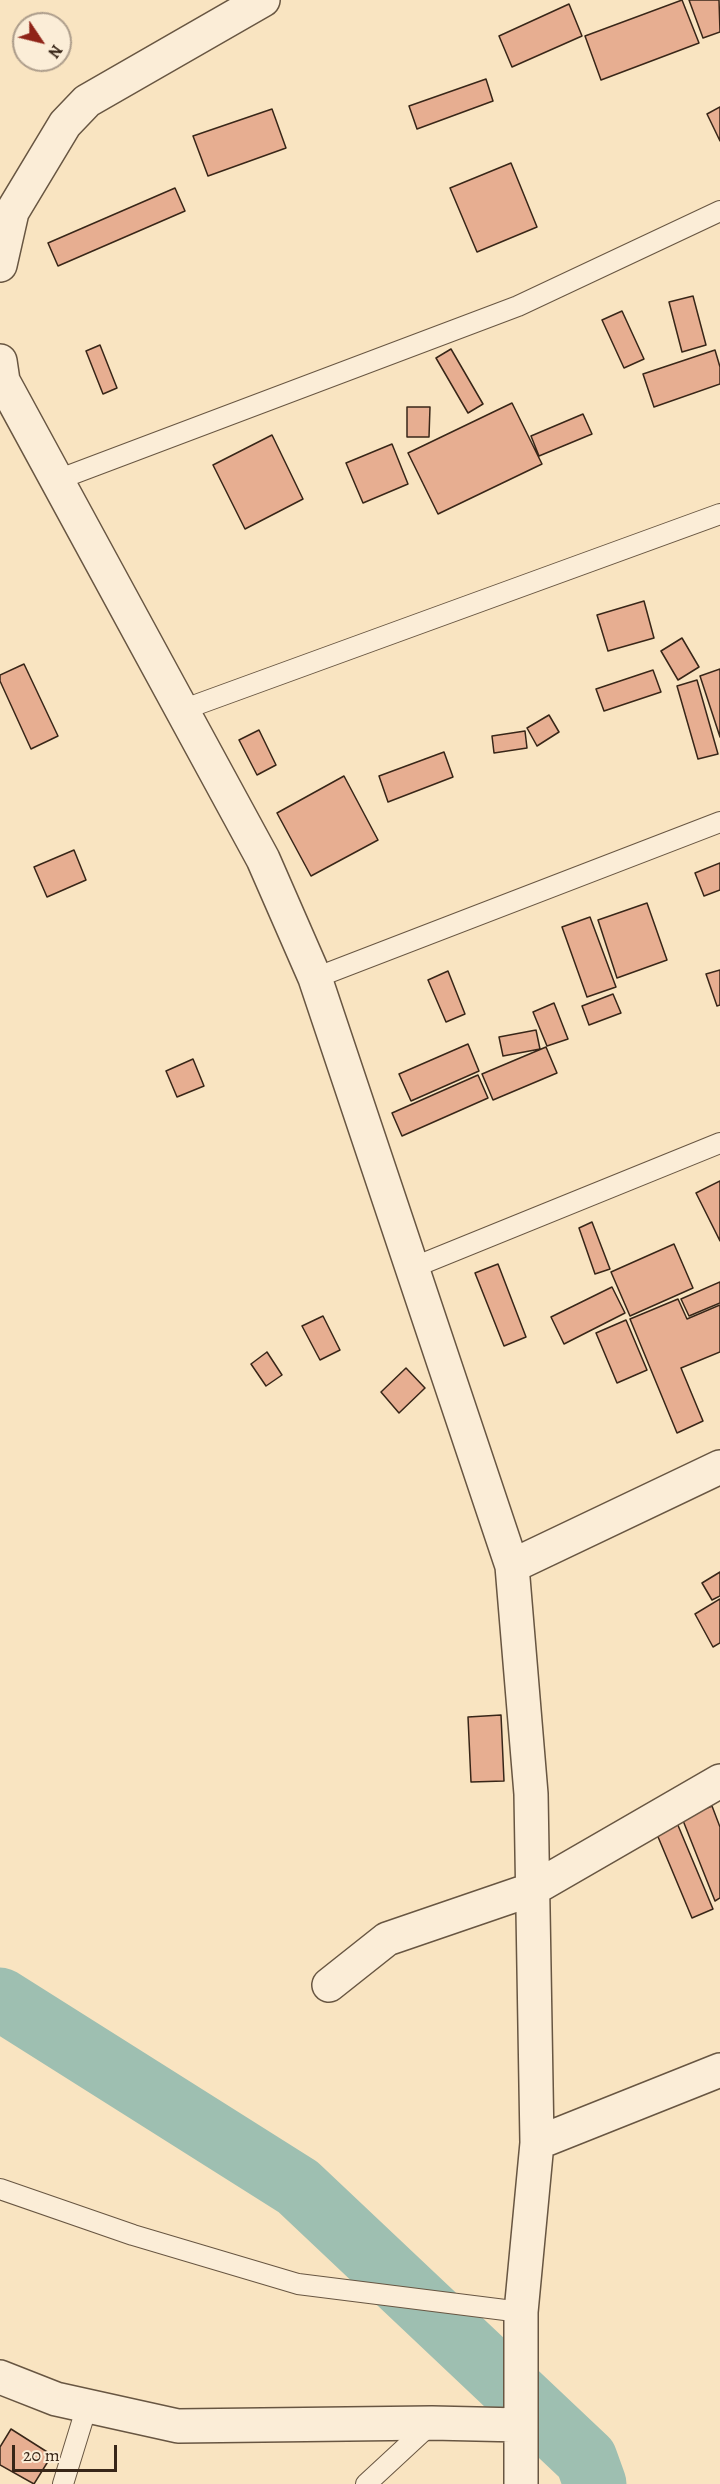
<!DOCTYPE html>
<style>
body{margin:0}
#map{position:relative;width:720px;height:2484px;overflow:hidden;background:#f9e4c1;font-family:Alegreya,serif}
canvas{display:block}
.north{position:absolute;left:12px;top:12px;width:60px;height:60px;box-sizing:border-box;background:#fbedd7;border:2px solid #ad9d8b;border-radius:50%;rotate:125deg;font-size:16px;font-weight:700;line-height:24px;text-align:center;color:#382618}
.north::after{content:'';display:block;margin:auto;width:21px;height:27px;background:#8f2418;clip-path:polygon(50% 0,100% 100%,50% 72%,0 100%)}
.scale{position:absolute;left:12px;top:2445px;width:105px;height:27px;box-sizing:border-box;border:3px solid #382618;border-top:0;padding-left:8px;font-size:18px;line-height:21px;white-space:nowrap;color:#382618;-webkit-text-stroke:4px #fbedd7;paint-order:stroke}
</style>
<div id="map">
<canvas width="720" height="2484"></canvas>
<div class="north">N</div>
<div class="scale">20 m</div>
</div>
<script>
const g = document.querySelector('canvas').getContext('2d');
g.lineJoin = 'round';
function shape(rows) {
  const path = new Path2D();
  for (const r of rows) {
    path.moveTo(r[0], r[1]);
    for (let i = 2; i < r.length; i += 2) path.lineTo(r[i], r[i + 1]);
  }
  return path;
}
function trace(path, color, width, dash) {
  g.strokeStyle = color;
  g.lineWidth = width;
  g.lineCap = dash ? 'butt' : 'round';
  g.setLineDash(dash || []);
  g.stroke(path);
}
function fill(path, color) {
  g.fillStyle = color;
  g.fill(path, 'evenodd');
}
const river = shape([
 [0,1999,298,2187,586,2459,595,2484]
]);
const building = shape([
 [682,0,699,43,601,80,585,36,682,0],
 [689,0,719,0,720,32,703,38,689,0],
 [569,4,582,36,512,67,499,36,569,4],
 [486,79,493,101,417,129,409,106,486,79],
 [720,107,720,141,707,114,720,107],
 [272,109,286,148,208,176,193,136,272,109],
 [511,163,537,227,477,252,450,188,511,163],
 [175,188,185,211,58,266,48,243,175,188],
 [693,296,706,345,682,352,669,302,693,296],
 [622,311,644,359,624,368,602,320,622,311],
 [100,345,117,388,103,394,86,351,100,345],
 [451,349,483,404,468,413,436,358,451,349],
 [715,350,720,367,720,384,654,407,643,374,715,350],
 [512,403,542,464,438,514,408,453,512,403],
 [407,407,430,407,429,437,407,437,407,407],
 [583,414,592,434,539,456,531,436,583,414],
 [272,435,303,499,245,529,213,465,272,435],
 [392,444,408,484,363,503,346,463,392,444],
 [644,601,654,638,608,651,597,615,644,601],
 [682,638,699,667,678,680,661,651,682,638],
 [24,664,58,736,31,749,0,681,0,675,24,664],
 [720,669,720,737,700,676,720,669],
 [653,670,661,692,604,711,596,689,653,670],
 [697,680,718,754,698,759,677,686,697,680],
 [549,715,559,732,537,746,527,728,549,715],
 [259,730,276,765,257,775,239,740,259,730],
 [525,731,527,748,494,753,492,736,525,731],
 [444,752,453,777,388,802,379,776,444,752],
 [344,776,378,840,311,876,277,813,344,776],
 [74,850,86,880,47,897,34,867,74,850],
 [720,863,720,890,704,896,695,873,720,863],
 [647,903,667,960,617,978,598,920,647,903],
 [590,917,616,987,587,997,562,927,590,917],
 [720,970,720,1005,717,1006,706,974,720,970],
 [448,971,465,1014,446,1022,428,980,448,971],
 [613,994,621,1013,589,1025,582,1006,613,994],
 [554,1003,568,1039,547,1046,533,1012,554,1003],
 [536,1030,540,1049,503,1056,499,1037,536,1030],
 [468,1044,479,1071,411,1101,399,1074,468,1044],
 [546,1047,557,1073,493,1100,482,1074,546,1047],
 [193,1059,204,1086,177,1097,166,1071,193,1059],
 [478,1075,488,1098,402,1136,392,1113,478,1075],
 [720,1181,720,1241,696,1193,720,1181],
 [592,1222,610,1269,595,1274,579,1228,592,1222],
 [674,1244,693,1288,630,1316,611,1272,674,1244],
 [498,1264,526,1337,504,1346,475,1273,498,1264],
 [720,1282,720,1303,689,1316,681,1299,720,1282],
 [612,1287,625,1313,564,1344,551,1317,612,1287],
 [678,1299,687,1319,720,1305,720,1352,681,1368,703,1421,677,1433,630,1319,678,1299],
 [323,1316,340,1350,320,1360,302,1326,323,1316],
 [626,1320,647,1370,617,1383,596,1333,626,1320],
 [267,1352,282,1375,266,1386,251,1364,267,1352],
 [406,1368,425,1388,399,1413,381,1392,406,1368],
 [720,1572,720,1596,712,1600,702,1583,720,1572],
 [720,1599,720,1643,713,1647,695,1614,720,1599],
 [501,1715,504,1781,471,1782,468,1717,501,1715],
 [712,1806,720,1827,720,1898,715,1901,682,1818,712,1806],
 [677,1823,713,1909,692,1918,656,1832,677,1823],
 [11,2429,52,2455,34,2484,0,2465,0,2447,11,2429]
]);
const lane = shape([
 [57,480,518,306,720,211],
 [182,710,720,514],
 [315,978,720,822],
 [412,1268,720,1143],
 [0,2189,133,2235,298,2284,521,2312],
 [63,2484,87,2406],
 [366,2484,432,2423]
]);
const street = shape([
 [0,265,12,212,65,124,87,101,263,0],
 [0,361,3,381,263,859,315,978,512,1566,531,1794,537,2143,521,2312,521,2484],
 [512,1566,720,1467],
 [329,1985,387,1939,533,1889,720,1781],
 [537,2143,720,2070],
 [0,2377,56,2399,178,2426,432,2423,521,2425]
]);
trace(river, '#9ebfb1', 63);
fill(building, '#e7ae91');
trace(building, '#382618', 1.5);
trace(lane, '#685642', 22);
trace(street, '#685642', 36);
trace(lane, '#fbedd7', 20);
trace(street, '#fbedd7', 33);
</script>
